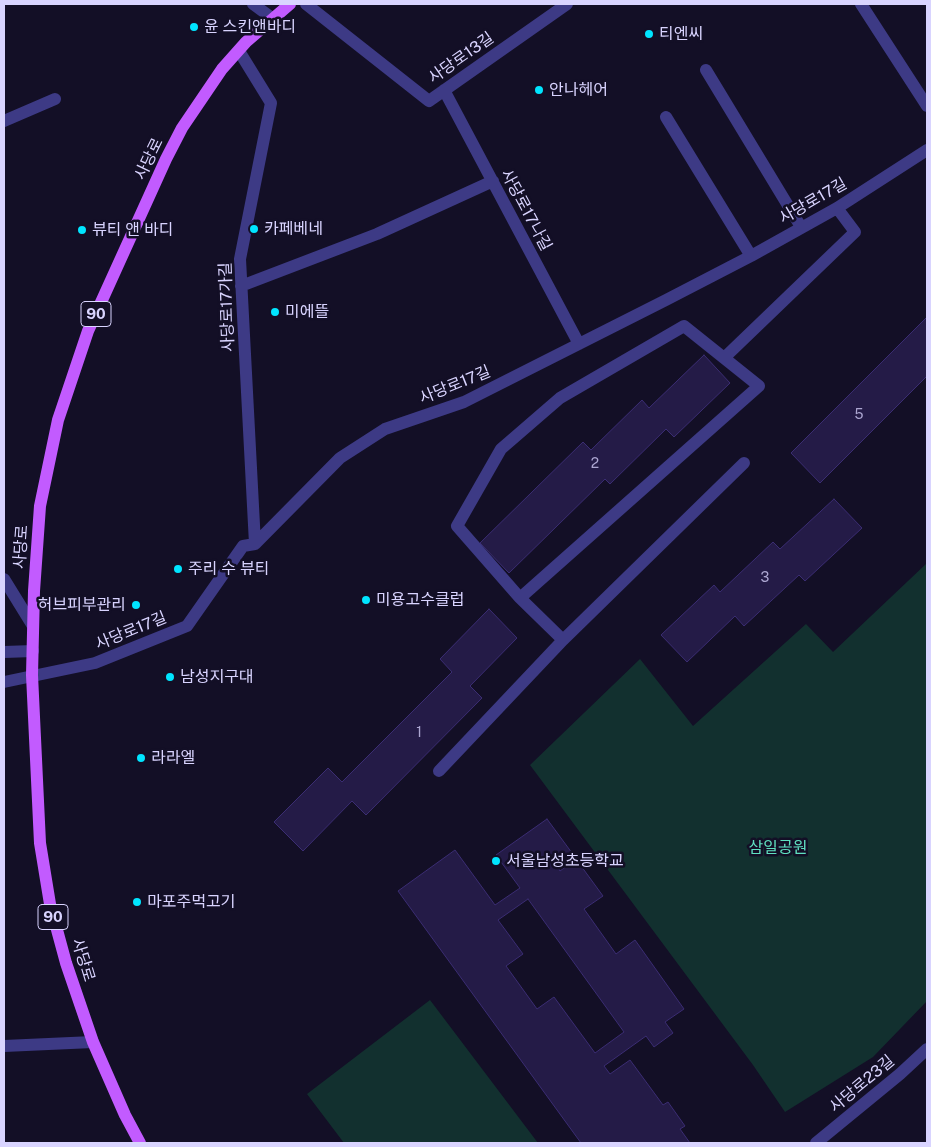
<!DOCTYPE html>
<meta charset="utf-8">
<style>
body{margin:0}
#map{position:relative;width:931px;height:1147px;overflow:hidden;background:#130f26;font-family:"Public Sans",sans-serif}
canvas{display:block}
.frame{position:absolute;inset:0;border:5px solid #d9d4ff;pointer-events:none}
</style>
<div id="map">
<canvas width="931" height="1147"></canvas>
<div class="frame"></div>
</div>
<script>
const g = document.querySelector('canvas').getContext('2d');
g.lineJoin = 'round';
function fill(path, color) {
  g.fillStyle = color;
  g.fill(path, 'evenodd');
}
function shape(rows) {
  const path = new Path2D();
  for (const r of rows) {
    path.moveTo(r[0], r[1]);
    for (let i = 2; i < r.length; i += 2) path.lineTo(r[i], r[i + 1]);
  }
  return path;
}
function trace(path, color, width, dash) {
  g.strokeStyle = color;
  g.lineWidth = width;
  g.lineCap = dash ? 'butt' : 'round';
  g.setLineDash(dash || []);
  g.stroke(path);
}
function write(font, color, halo, rows, align = 'center') {
  g.font = font + ' "Public Sans","Noto Sans KR",sans-serif';
  g.lineWidth = 5;
  g.setLineDash([]);
  g.textBaseline = 'middle';
  g.strokeStyle = halo;
  g.fillStyle = color;
  for (const [text, x, y, turn = 0] of rows) {
    g.save();
    g.translate(x, y);
    g.rotate((+turn || 0) * Math.PI / 180);
    g.textAlign = isNaN(turn) ? turn : align;
    if (halo) g.strokeText(text, 0, 0);
    g.fillText(text, 0, 0);
    g.restore();
  }
}
const green = shape([
 [927,563,927,1001,873,1057,785,1112,753,1065,530,765,640,659,693,726,806,624,833,652],
 [430,1000,538,1143,344,1143,307,1094]
]);
const building = shape([
 [927,317,927,376,820,483,791,453,927,317],
 [704,355,730,383,674,437,666,429,610,484,605,479,509,573,480,543,583,442,591,450,642,400,649,408,704,355],
 [834,499,862,528,805,581,799,575,744,626,735,616,687,662,661,635,714,585,720,592,773,542,780,549,834,499],
 [489,609,517,638,470,686,482,698,366,815,352,801,303,851,274,822,328,768,342,782,452,672,440,659,489,609],
 [547,819,572,853,556,864,560,871,576,859,603,896,584,909,616,954,635,940,684,1009,665,1022,673,1033,654,1047,646,1036,604,1066,610,1074,630,1060,663,1105,668,1102,685,1126,680,1129,690,1143,581,1143,398,891,455,850,495,905,520,888,496,855,547,819],
 [528,899,624,1032,595,1053,554,997,537,1009,506,966,523,954,498,920,528,899]
]);
const minor = shape([
 [253,4,272,18],
 [306,4,429,101,567,4],
 [861,4,927,106],
 [239,51,271,103,240,259,255,544],
 [706,70,801,227],
 [444,90,579,344],
 [666,117,751,256],
 [4,121,55,99],
 [241,286,377,234,493,181],
 [724,358,759,386,520,598,457,526,501,449,560,398,684,326,724,358,855,232,837,208],
 [4,579,33,626],
 [520,598,563,640,744,463],
 [4,652,33,651],
 [4,682,95,663,187,626,243,546,255,544,340,458,385,429,464,402,666,300,751,256,837,208,927,150],
 [439,771,563,640],
 [4,1046,93,1042],
 [816,1143,900,1074,927,1049]
]);
const major = shape([
 [140,1143,125,1115,93,1042,66,963,50,904,40,843,32,675,34,591,40,506,58,420,88,331,166,159,182,128,222,69,246,42,290,4]
]);
const markers = [
 [194,27,5,"#00e5ff"],
 [649,34,5,"#00e5ff"],
 [539,90,5,"#00e5ff"],
 [254,229,5,"#00e5ff"],
 [82,230,5,"#00e5ff"],
 [275,312,5,"#00e5ff"],
 [178,569,5,"#00e5ff"],
 [366,600,5,"#00e5ff"],
 [136,605,5,"#00e5ff"],
 [170,677,5,"#00e5ff"],
 [141,758,5,"#00e5ff"],
 [496,861,5,"#00e5ff"],
 [137,902,5,"#00e5ff"]
];
const numberNames = [
 ["5",859,415],
 ["2",595,464],
 ["3",765,578],
 ["1",419,733]
];
const shields = [
 [96,314,30],
 [53,917,30]
];
const shieldNames = [
 ["90",96,314],
 ["90",53,917]
];
const poiNames = [
 ["윤 스킨앤바디",204,27],
 ["티엔씨",659,34],
 ["안나헤어",549,90],
 ["카페베네",264,229],
 ["뷰티 앤 바디",92,230],
 ["미에뜰",285,312],
 ["주리 수 뷰티",188,569],
 ["미용고수클럽",376,600],
 ["허브피부관리",126,605,"right"],
 ["남성지구대",180,677],
 ["라라엘",151,758],
 ["서울남성초등학교",506,861],
 ["마포주먹고기",147,902]
];
const streetNames = [
 ["사당로13길",461,58,-35],
 ["사당로",149,159,-64],
 ["사당로17길",813,201,-30],
 ["사당로17나길",526,210,62],
 ["사당로17가길",227,307,-92],
 ["사당로17길",455,385,-22],
 ["사당로",21,547,-86],
 ["사당로17길",131,631,-22],
 ["사당로",83,960,73],
 ["사당로23길",862,1084,-40]
];
const parkNames = [
 ["삼일공원",778,848]
];
fill(green, '#12302f');
fill(building, '#241b47');
trace(building, '#3b2d73', 1);
trace(minor, '#3d3a85', 12);
trace(major, '#c25bff', 12);
for (const [x, y, r, color] of markers) {
  const dot = new Path2D();
  dot.arc(x, y, r, 0, 2 * Math.PI);
  g.fillStyle = color;
  g.fill(dot);
  trace(dot, '#130f26', 2);
}
write('14px', '#aca6d1', null, numberNames);
for (const [x, y, w] of shields) {
  const box = new Path2D();
  box.roundRect(x - w / 2, y - 12.5, w, 25, 4);
  g.fillStyle = '#130f26';
  g.fill(box);
  trace(box, '#d9d4ff', 1);
}
write('bold 15px', '#d9d4ff', null, shieldNames);
write('16px', '#d9d4ff', '#130f26', poiNames, 'left');
write('16px', '#d9d4ff', '#130f26', streetNames);
write('16px', '#5fe0c0', '#130f26', parkNames);
</script>
